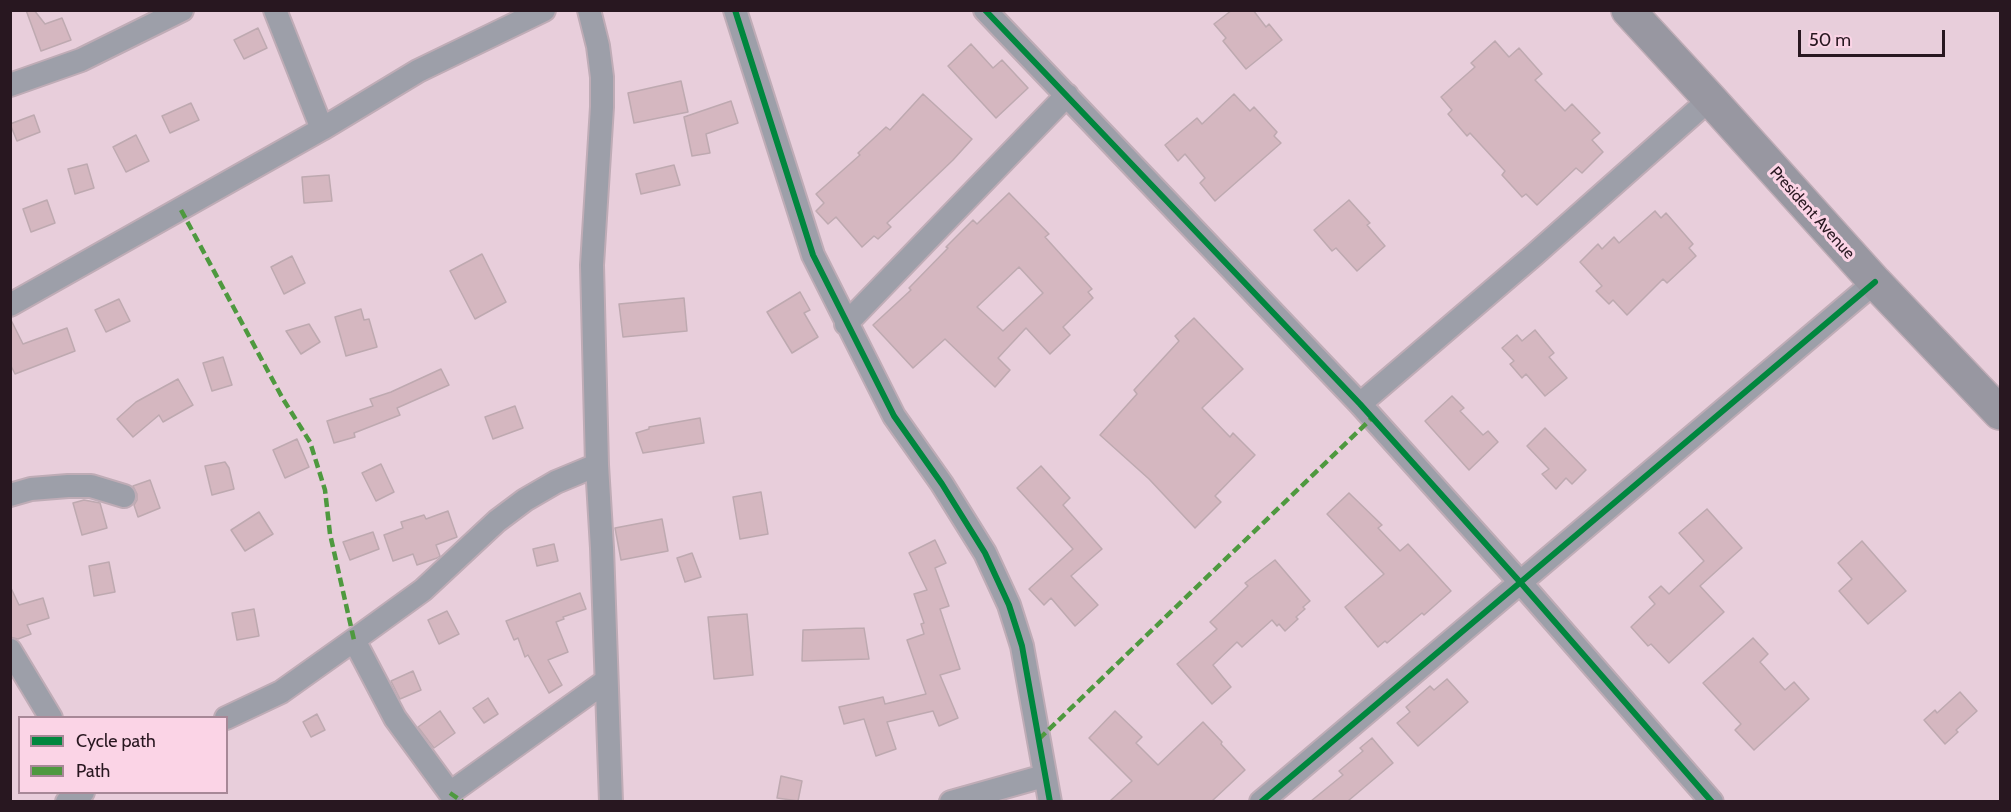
<!DOCTYPE html>
<style>
body{margin:0}
#map{position:relative;width:2011px;height:812px;overflow:hidden;background:#e8cedb;font-family:Cabin,sans-serif}
canvas{display:block}
.frame{position:absolute;inset:0;border:12px solid #281720;pointer-events:none}
.legend{position:absolute;left:18px;top:716px;width:210px;height:78px;box-sizing:border-box;background:#fbd4e6;border:2px solid #a78897;margin:0;padding:8px 10px;list-style:none;font-size:18px;color:#281720}
.legend li{display:flex;align-items:center;gap:12px;height:30px}
.legend b{width:30px;border:2px solid #a78897}
.scale{position:absolute;left:1798px;top:30px;width:147px;height:27px;box-sizing:border-box;border:3px solid #281720;border-top:0;padding-left:8px;font-size:18px;line-height:21px;white-space:nowrap;color:#281720;-webkit-text-stroke:4px #fbd4e6;paint-order:stroke}
</style>
<div id="map">
<canvas width="2011" height="812"></canvas>
<div class="frame"></div>
<ul class="legend">
<li><b style="height:8px;background:#00873e"></b>Cycle path</li>
<li><b style="height:8px;background:#4e993f"></b>Path</li>
</ul>
<div class="scale">50 m</div>
</div>
<script>
const g = document.querySelector('canvas').getContext('2d');
g.lineJoin = 'round';
function fill(path, color) {
  g.fillStyle = color;
  g.fill(path, 'evenodd');
}
function shape(rows) {
  const path = new Path2D();
  for (const r of rows) {
    path.moveTo(r[0], r[1]);
    for (let i = 2; i < r.length; i += 2) path.lineTo(r[i], r[i + 1]);
  }
  return path;
}
function trace(path, color, width, dash) {
  g.strokeStyle = color;
  g.lineWidth = width;
  g.lineCap = dash ? 'butt' : 'round';
  g.setLineDash(dash || []);
  g.stroke(path);
}
function write(font, color, halo, rows, align = 'center') {
  g.font = font + ' Cabin,sans-serif';
  g.lineWidth = 6;
  g.setLineDash([]);
  g.textBaseline = 'middle';
  g.strokeStyle = halo;
  g.fillStyle = color;
  for (const [text, x, y, turn = 0] of rows) {
    g.save();
    g.translate(x, y);
    g.rotate((+turn || 0) * Math.PI / 180);
    g.textAlign = isNaN(turn) ? turn : align;
    if (halo) g.strokeText(text, 0, 0);
    g.fillText(text, 0, 0);
    g.restore();
  }
}
const building = shape([
 [26,10,34,10,45,24,62,18,71,40,41,51,26,10],
 [1232,10,1253,10,1266,27,1269,24,1282,40,1246,69,1223,41,1226,38,1214,24,1232,10],
 [258,28,267,48,244,59,234,40,258,28],
 [1495,41,1509,57,1519,48,1542,74,1535,80,1565,111,1572,104,1600,133,1592,140,1603,152,1582,173,1576,168,1537,205,1526,194,1522,197,1502,175,1505,171,1470,133,1467,136,1448,114,1452,110,1441,97,1475,67,1471,63,1495,41],
 [971,44,993,68,1002,60,1028,88,996,118,948,66,971,44],
 [681,81,688,112,634,123,628,93,681,81],
 [923,94,972,139,953,160,887,223,891,227,878,239,874,236,862,247,836,217,828,224,816,211,824,203,816,194,860,155,858,153,886,127,890,130,923,94],
 [1234,94,1250,111,1254,107,1277,132,1274,136,1281,143,1215,201,1200,183,1205,178,1185,154,1178,161,1165,145,1197,118,1202,124,1234,94],
 [731,101,738,123,706,134,710,153,692,156,684,117,731,101],
 [191,103,199,120,170,133,162,116,191,103],
 [34,115,40,132,17,141,10,124,34,115],
 [136,135,149,161,126,172,113,147,136,135],
 [87,164,94,188,75,194,68,169,87,164],
 [674,165,680,185,641,194,636,174,674,165],
 [329,175,332,201,304,203,302,177,329,175],
 [1009,193,1049,234,1045,237,1092,289,1088,292,1093,298,1063,327,1070,335,1050,354,1026,328,998,358,1010,370,995,387,945,339,913,368,873,325,911,290,909,288,948,248,946,247,973,220,977,224,1009,193],
 [1019,267,1043,293,1003,331,977,307,1019,267],
 [47,200,55,223,31,232,23,209,47,200],
 [1349,200,1370,223,1367,225,1385,246,1357,271,1336,248,1332,251,1314,230,1349,200],
 [1655,211,1661,218,1666,213,1693,244,1689,248,1696,256,1667,283,1663,279,1627,315,1613,300,1609,304,1596,291,1602,286,1580,262,1598,244,1602,249,1614,237,1619,243,1655,211],
 [482,254,506,302,475,319,450,271,482,254],
 [292,256,305,283,284,294,271,267,292,256],
 [800,292,810,310,804,313,818,337,792,353,767,312,800,292],
 [684,298,687,331,623,337,619,304,684,298],
 [119,299,130,321,106,332,95,310,119,299],
 [361,309,364,320,369,319,377,347,346,356,335,317,361,309],
 [10,318,23,344,67,328,75,351,15,374,10,364,10,318],
 [1194,318,1243,369,1202,408,1230,437,1233,433,1255,455,1215,496,1221,502,1195,528,1149,479,1100,435,1137,394,1134,390,1179,341,1175,336,1194,318],
 [309,324,320,342,301,354,286,331,309,324],
 [1535,330,1554,353,1549,357,1567,378,1545,396,1526,374,1522,378,1510,364,1514,361,1502,348,1517,335,1522,341,1535,330],
 [223,357,232,385,212,391,203,363,223,357],
 [441,369,449,385,397,408,400,415,354,433,355,437,334,443,327,421,373,406,370,399,391,392,441,369],
 [178,379,193,405,163,422,159,415,133,437,117,419,136,402,178,379],
 [1452,396,1464,408,1460,411,1483,435,1488,431,1498,442,1469,470,1425,421,1452,396],
 [515,406,523,428,493,439,485,417,515,406],
 [700,418,704,443,643,453,636,433,649,429,649,427,700,418],
 [1545,428,1586,470,1572,484,1566,478,1556,489,1542,474,1549,469,1527,446,1545,428],
 [297,439,309,467,285,478,273,450,297,439],
 [225,462,229,468,234,489,212,495,205,466,225,462],
 [381,464,394,492,376,501,362,473,381,464],
 [1041,466,1070,498,1063,505,1102,549,1071,576,1098,605,1075,626,1051,598,1044,605,1029,589,1073,549,1017,488,1041,466],
 [150,480,160,508,138,517,134,505,137,500,137,494,133,486,150,480],
 [761,492,768,534,740,539,733,497,761,492],
 [1349,493,1382,525,1378,528,1400,551,1408,544,1451,591,1424,615,1422,613,1387,643,1385,641,1378,647,1345,607,1384,574,1327,514,1349,493],
 [84,500,100,503,107,528,82,535,73,503,84,500],
 [1707,509,1742,548,1700,586,1724,612,1669,663,1651,644,1648,646,1631,627,1655,604,1649,597,1661,586,1669,594,1704,561,1679,533,1707,509],
 [448,511,457,537,436,545,440,556,437,558,417,565,413,554,393,561,384,535,403,528,401,522,424,515,426,519,448,511],
 [259,512,273,534,245,551,231,530,259,512],
 [662,519,668,551,621,560,615,528,662,519],
 [373,532,379,549,350,560,343,542,373,532],
 [935,540,946,563,935,568,949,606,940,609,960,669,940,675,958,718,939,726,933,711,887,722,896,749,876,756,864,719,844,724,839,707,883,697,885,704,926,694,907,640,924,634,921,624,924,623,914,594,927,590,909,553,935,540],
 [1862,541,1906,591,1868,624,1839,591,1852,579,1838,563,1862,541],
 [554,544,558,561,537,566,533,549,554,544],
 [692,553,701,577,685,582,677,558,692,553],
 [1275,560,1310,601,1303,607,1305,609,1296,617,1298,619,1285,631,1279,624,1277,626,1272,620,1242,647,1237,642,1213,665,1231,687,1212,704,1177,664,1217,629,1210,622,1248,586,1245,583,1275,560],
 [109,562,115,592,94,596,89,566,109,562],
 [10,586,19,605,43,598,49,618,27,625,31,634,18,639,10,637,10,586],
 [580,593,586,609,563,617,564,619,556,622,568,652,548,660,562,685,549,693,528,655,525,657,518,638,514,640,506,621,580,593],
 [254,609,259,636,237,640,232,613,254,609],
 [447,611,459,634,439,644,428,620,447,611],
 [747,614,753,675,714,679,708,617,747,614],
 [864,628,869,659,802,661,803,630,864,628],
 [1753,638,1768,654,1760,662,1785,690,1794,682,1809,699,1754,750,1735,730,1741,724,1703,683,1753,638],
 [413,671,421,690,400,699,391,681,413,671],
 [1447,679,1468,702,1418,746,1397,723,1410,712,1406,707,1430,686,1434,690,1447,679],
 [1960,692,1977,711,1956,730,1958,732,1945,744,1924,720,1935,710,1937,713,1960,692],
 [488,698,498,714,484,723,473,708,488,698],
 [440,711,455,733,434,748,418,727,440,711],
 [1115,711,1142,737,1136,743,1158,765,1203,722,1222,742,1221,744,1245,770,1212,801,1110,801,1132,781,1089,738,1115,711],
 [317,714,325,730,311,737,303,722,317,714],
 [1372,738,1393,763,1348,801,1311,801,1343,775,1339,771,1363,751,1360,748,1372,738],
 [781,776,802,781,798,801,777,798,781,776]
]);
const minor = shape([
 [275,10,322,129],
 [589,10,598,46,602,77,602,107,592,265,597,465,602,548,611,802],
 [735,10,813,255,894,416,942,484,985,553,1009,605,1022,646,1050,802],
 [985,10,1360,404,1520,582,1712,802],
 [10,85,81,60,182,10],
 [10,305,322,129,418,71,544,10],
 [846,324,1067,95],
 [1360,404,1534,255,1710,99],
 [10,495,31,489,68,486,91,486,124,496],
 [354,640,395,718,450,793,606,681],
 [10,650,51,718],
 [226,718,281,692,354,640,423,590,497,521,525,500,556,482,597,465],
 [67,802,83,792],
 [951,802,1044,776],
 [1261,802,1875,282]
]);
const primary = shape([
 [1628,10,1710,99,1875,282,2000,413]
]);
const quiet = shape([
 [181,210,283,399,310,442,325,490,330,534,354,640],
 [1039,739,1372,418],
 [450,793,463,802]
]);
const cycleway = shape([
 [735,10,813,255,894,416,942,484,985,553,1009,605,1022,646,1050,802],
 [985,10,1360,404,1520,582,1712,802],
 [1261,802,1875,282]
]);
const streetNames = [
 ["President Avenue",1812,213,48]
];
fill(building, '#d5b7c0');
trace(building, '#bea9b0', 1.5);
trace(minor, '#bfacb6', 26);
trace(primary, '#bfacb6', 36);
trace(minor, '#9d9fa9', 22);
trace(primary, '#9897a1', 33);
trace(quiet, '#4e993f', 4.5, [9, 4.5]);
trace(cycleway, '#00873e', 6);
write('16px', '#281720', '#fbd4e6', streetNames);
</script>
